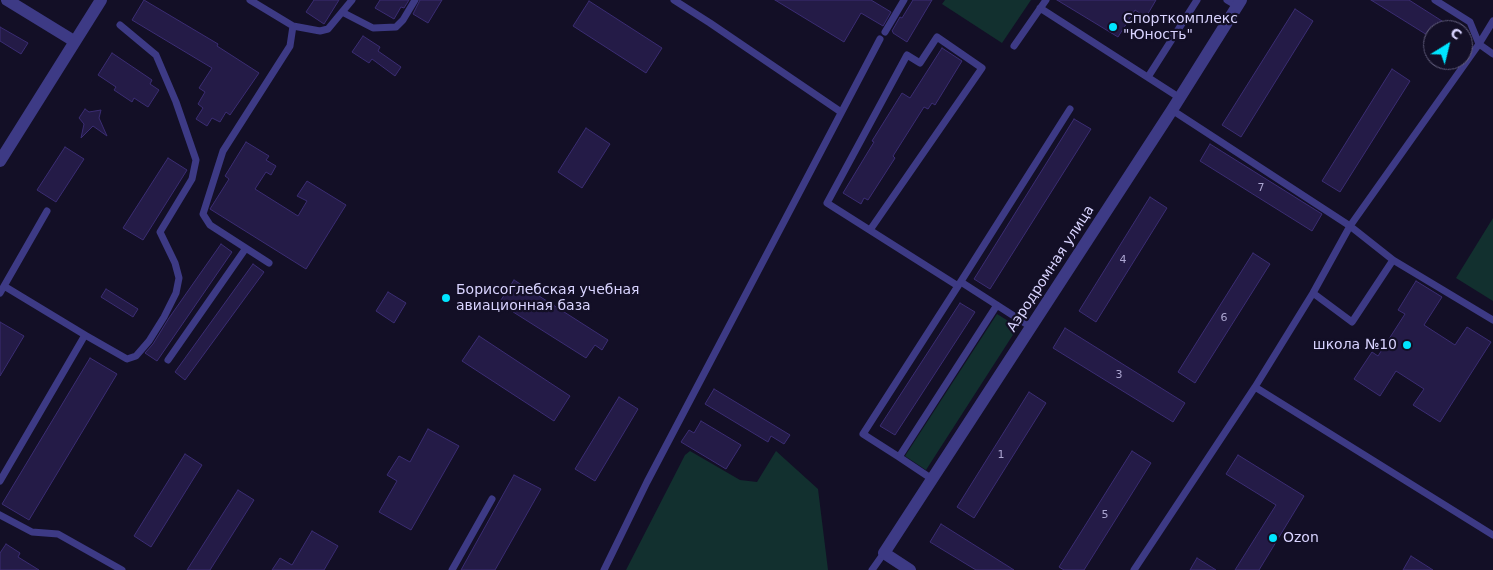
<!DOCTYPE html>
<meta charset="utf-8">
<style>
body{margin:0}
#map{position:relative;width:1493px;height:570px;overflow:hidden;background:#130f26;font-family:"DejaVu Sans",sans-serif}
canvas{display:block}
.north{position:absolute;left:1423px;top:20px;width:50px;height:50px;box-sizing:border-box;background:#130f26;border:1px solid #625e7d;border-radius:50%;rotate:36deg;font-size:14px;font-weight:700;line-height:20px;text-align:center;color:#d9d4ff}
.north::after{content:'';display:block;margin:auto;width:18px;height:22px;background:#00e5ff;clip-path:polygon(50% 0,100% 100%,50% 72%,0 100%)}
</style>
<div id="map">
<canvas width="1493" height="570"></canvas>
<div class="north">С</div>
</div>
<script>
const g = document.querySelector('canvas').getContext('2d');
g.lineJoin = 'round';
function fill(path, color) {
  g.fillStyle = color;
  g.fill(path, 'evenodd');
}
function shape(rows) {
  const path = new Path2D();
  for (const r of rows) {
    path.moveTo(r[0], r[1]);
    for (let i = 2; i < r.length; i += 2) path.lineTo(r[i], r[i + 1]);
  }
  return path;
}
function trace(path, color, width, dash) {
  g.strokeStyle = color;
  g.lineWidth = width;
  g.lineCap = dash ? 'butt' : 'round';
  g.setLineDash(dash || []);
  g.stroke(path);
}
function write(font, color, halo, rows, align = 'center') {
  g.font = font + ' "DejaVu Sans",sans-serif';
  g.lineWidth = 4.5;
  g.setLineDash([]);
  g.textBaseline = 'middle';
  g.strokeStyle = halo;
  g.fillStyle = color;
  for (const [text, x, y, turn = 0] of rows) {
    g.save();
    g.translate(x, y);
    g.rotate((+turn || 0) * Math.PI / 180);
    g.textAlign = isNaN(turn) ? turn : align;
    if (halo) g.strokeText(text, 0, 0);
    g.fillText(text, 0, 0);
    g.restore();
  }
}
const green = shape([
 [945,0,1031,0,1002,43,942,4],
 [1493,218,1493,301,1456,278],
 [997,314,1018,327,926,470,905,456],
 [690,451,740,480,757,482,776,451,818,489,828,570,626,570,685,455]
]);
const building = shape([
 [144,0,218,44,217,46,259,73,230,115,226,112,220,122,212,118,207,126,196,119,203,108,198,104,205,92,199,88,212,68,132,20,144,0],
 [314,0,339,0,324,24,306,12,314,0],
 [380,0,409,0,404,8,401,7,394,19,375,8,380,0],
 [420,0,442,0,428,23,413,14,420,0],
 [775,0,871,0,891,12,883,26,861,13,844,42,775,0],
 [913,0,932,0,907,42,893,33,893,32,892,31,900,17,902,18,913,0],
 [1057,0,1156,0,1146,17,1135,10,1118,37,1057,0],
 [1371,0,1409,0,1442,21,1437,30,1433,30,1432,38,1371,0],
 [589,1,662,48,646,73,573,26,589,1],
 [1295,9,1313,21,1241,137,1222,125,1295,9],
 [0,27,28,43,21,54,0,41,0,27],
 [363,36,380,47,378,51,401,67,395,76,372,59,369,63,352,52,363,36],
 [942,48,962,61,935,105,932,103,928,109,924,107,893,156,895,158,868,200,864,198,861,204,843,193,874,142,872,141,902,93,910,98,942,48],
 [112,53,152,80,150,84,159,90,148,107,134,98,132,102,114,90,116,87,98,75,112,53],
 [1392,69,1410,81,1340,192,1322,181,1392,69],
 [85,109,89,112,101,110,99,118,107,136,93,126,81,138,84,124,79,118,85,109],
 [1074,119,1091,129,990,289,974,279,1074,119],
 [586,128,610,144,582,188,558,172,586,128],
 [246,142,269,156,266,160,276,166,271,175,266,172,255,189,298,216,307,201,297,196,307,181,346,205,306,269,210,209,229,179,225,176,246,142],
 [1210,144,1322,214,1312,231,1200,161,1210,144],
 [65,147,84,159,56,202,37,190,65,147],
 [168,158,187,170,143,240,123,228,168,158],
 [1150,197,1167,208,1096,322,1079,311,1150,197],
 [221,244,232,252,157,361,145,353,153,344,169,318,221,244],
 [1253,253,1270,264,1195,383,1178,372,1253,253],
 [253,264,264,272,185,380,175,372,253,264],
 [514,280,608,340,602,350,595,345,586,358,499,303,514,280],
 [1416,281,1442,297,1424,325,1455,345,1467,327,1491,342,1440,422,1413,405,1424,389,1396,371,1380,396,1354,379,1372,352,1378,356,1405,314,1398,310,1416,281],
 [106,289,138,309,133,317,101,297,106,289],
 [388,292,406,303,394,323,376,311,388,292],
 [960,303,975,312,895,435,880,426,960,303],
 [0,322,24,336,0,376,0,322],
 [1065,328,1185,403,1173,422,1053,348,1065,328],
 [479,336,570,396,554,421,462,361,479,336],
 [90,358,117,374,29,520,2,504,90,358],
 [714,389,790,435,784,444,771,436,768,442,705,404,714,389],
 [1029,392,1046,403,974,518,957,507,1029,392],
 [619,397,638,409,595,481,575,469,619,397],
 [701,421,741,445,726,469,681,442,689,430,694,433,701,421],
 [428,429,459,446,411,530,379,512,397,481,387,475,399,456,410,462,428,429],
 [1132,451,1151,463,1084,570,1064,570,1059,567,1132,451],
 [185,454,202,465,151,547,134,536,185,454],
 [1238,455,1304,496,1259,570,1235,570,1276,505,1226,474,1238,455],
 [514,475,541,489,495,570,461,570,514,475],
 [238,490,254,500,210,570,187,570,238,490],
 [941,524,1014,570,976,570,930,542,941,524],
 [312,531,338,546,324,570,272,570,280,558,292,565,312,531],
 [6,544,20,553,18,557,39,570,0,570,0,553,6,544],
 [1411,556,1433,570,1403,570,1411,556],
 [1197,558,1216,570,1190,570,1197,558]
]);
const service = shape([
 [250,0,293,26,320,31,328,29,352,0],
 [674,0,710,23,841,112],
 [1227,0,1237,6],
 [1435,0,1470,22,1479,44,1493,54],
 [1040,8,1180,98],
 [342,12,373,28,396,27,403,20,415,0],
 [885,32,904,0],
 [1014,46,1046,0],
 [1148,77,1197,0],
 [1172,110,1350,226,1393,260,1493,320],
 [870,230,982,68,937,37,920,63,907,55,827,203,958,286],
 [269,263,210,225,203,214,223,151,290,46,293,26],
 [961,282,1031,327],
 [0,293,47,211],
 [1313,293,1352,322,1393,260],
 [997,305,899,457,863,434,958,286,1070,109],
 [85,335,127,359,136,356,149,341,164,317,176,293,179,278,175,263,160,232,192,179,196,160,176,102,156,55,120,25],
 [168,360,246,248],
 [1255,387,1493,535],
 [899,457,932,479],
 [0,481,85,335,4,286],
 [0,515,32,532,58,534,122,570],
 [452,570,492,499],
 [604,570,647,482,880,39],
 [872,570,884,553],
 [1134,570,1255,387,1313,293,1350,226,1479,44,1493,21]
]);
const minor = shape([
 [910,570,884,553,1172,110,1241,0]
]);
const tertiary = shape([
 [7,0,74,41],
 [0,161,101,0]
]);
const markers = [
 [1113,27,5,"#00e5ff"],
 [446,298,5,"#00e5ff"],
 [1407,345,5,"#00e5ff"],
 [1273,538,5,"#00e5ff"]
];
const numberNames = [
 ["7",1261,188],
 ["4",1123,260],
 ["6",1224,318],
 ["3",1119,375],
 ["1",1001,455],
 ["5",1105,515]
];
const poiNames = [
 ["Спорткомплекс",1123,19],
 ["\"Юность\"",1123,35],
 ["Борисоглебская учебная",456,290],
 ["авиационная база",456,306],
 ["школа №10",1397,345,"right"],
 ["Ozon",1283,538]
];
const streetNames = [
 ["Аэродромная улица",1051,269,-57]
];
fill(green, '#12302f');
fill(building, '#241b47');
trace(building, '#3b2d73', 1);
trace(service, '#3d3a85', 7);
trace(minor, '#3d3a85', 12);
trace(tertiary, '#3d3a85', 12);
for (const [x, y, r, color] of markers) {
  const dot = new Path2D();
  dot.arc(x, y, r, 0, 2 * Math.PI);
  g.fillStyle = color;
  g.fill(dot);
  trace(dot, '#130f26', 2);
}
write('11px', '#aca6d1', null, numberNames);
write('14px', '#d9d4ff', '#130f26', poiNames, 'left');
write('14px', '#d9d4ff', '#130f26', streetNames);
</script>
